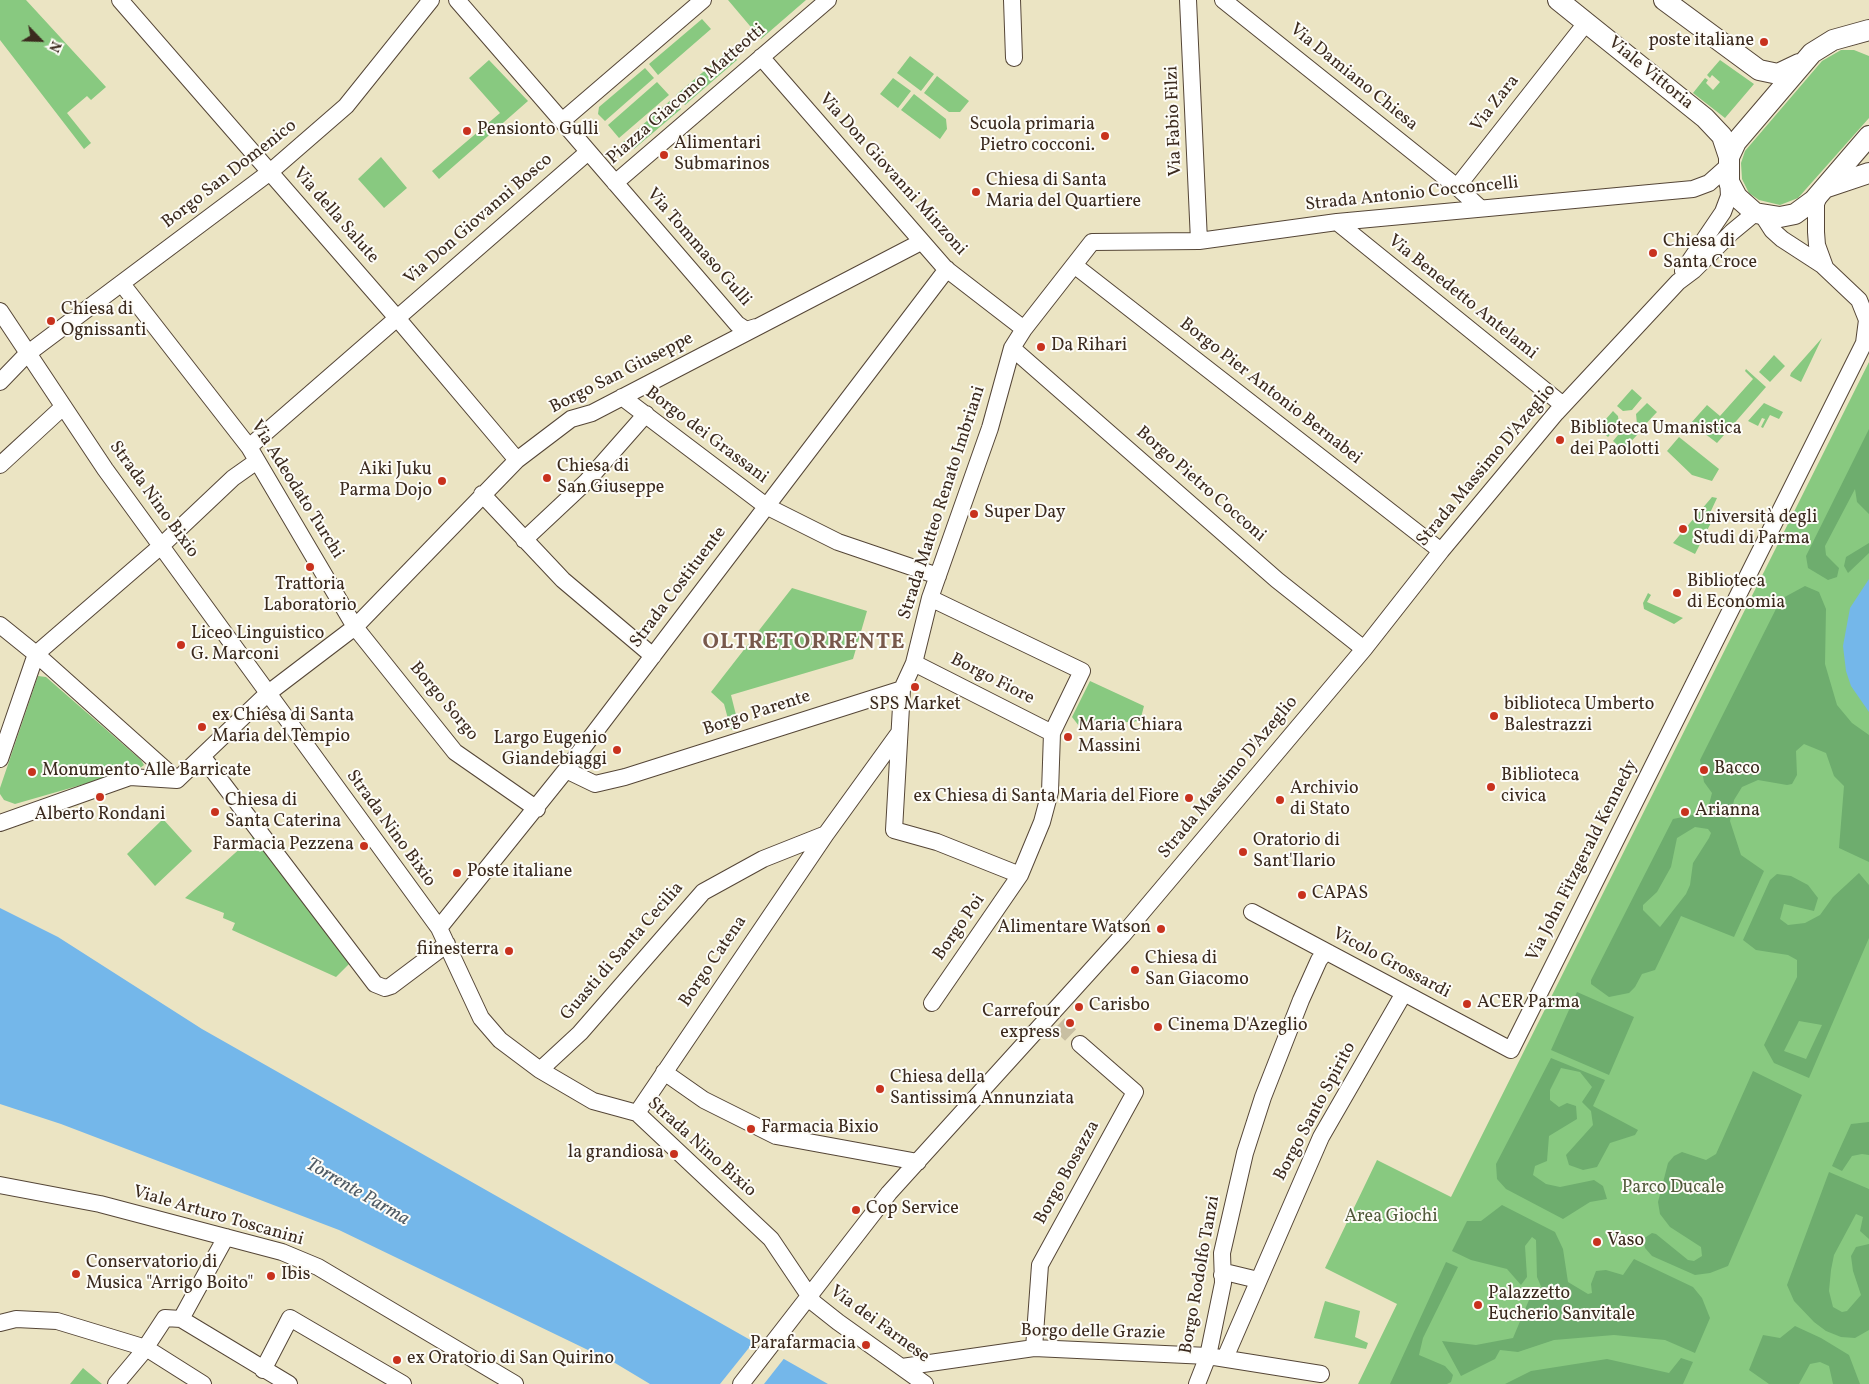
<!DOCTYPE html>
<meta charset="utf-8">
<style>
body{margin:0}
#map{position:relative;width:1869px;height:1384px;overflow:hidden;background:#ebe4c3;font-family:Vollkorn,serif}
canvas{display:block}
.north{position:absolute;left:15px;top:15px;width:50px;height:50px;-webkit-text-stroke:4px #fdfcf7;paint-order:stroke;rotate:114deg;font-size:14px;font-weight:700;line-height:20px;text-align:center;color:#3b2a1e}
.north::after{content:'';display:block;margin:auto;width:18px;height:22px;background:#3b2a1e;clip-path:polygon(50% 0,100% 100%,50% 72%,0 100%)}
</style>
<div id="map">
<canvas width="1869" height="1384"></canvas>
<div class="north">N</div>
</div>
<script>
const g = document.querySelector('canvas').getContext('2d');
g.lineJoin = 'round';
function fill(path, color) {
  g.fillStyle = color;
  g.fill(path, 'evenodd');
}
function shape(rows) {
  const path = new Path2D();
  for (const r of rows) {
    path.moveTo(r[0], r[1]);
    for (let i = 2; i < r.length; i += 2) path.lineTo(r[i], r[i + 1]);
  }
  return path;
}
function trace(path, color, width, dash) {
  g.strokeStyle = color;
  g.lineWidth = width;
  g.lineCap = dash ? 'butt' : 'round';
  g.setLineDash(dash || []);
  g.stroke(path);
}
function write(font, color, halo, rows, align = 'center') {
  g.font = font + ' Vollkorn,serif';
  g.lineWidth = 4;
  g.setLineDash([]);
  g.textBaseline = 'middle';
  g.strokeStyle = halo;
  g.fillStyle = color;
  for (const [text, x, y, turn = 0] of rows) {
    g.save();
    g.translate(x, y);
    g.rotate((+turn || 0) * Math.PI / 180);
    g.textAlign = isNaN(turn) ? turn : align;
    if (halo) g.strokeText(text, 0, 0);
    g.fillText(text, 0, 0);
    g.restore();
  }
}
const green = shape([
 [0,0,26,0,106,87,91,100,87,96,67,113,91,143,84,149,0,40],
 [728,0,806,0,761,39],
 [702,19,711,29,658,75,649,64],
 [729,50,737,60,685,105,676,95],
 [1841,50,1854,50,1869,56,1869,118,1798,198,1780,205,1759,200,1749,193,1742,179,1741,163,1745,151,1822,61],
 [910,56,934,74,921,91,897,73],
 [489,60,528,101,439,179,432,171,500,113,469,78],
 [1720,60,1754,84,1725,118,1693,93,1705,78,1708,80,1706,83,1713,90,1720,82,1712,75,1710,78,1707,75],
 [645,68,654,78,605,121,598,114,599,107],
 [937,76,969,101,960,112,949,112,924,93],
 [893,78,911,91,898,108,880,94],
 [657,82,669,95,619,138,608,125],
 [914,94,946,119,947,129,940,139,901,110],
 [672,99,681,109,634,149,628,148,623,142],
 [381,157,407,188,384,208,358,179],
 [1822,338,1801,382,1790,376,1791,373],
 [1774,355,1785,366,1770,382,1759,372],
 [1869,362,1869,1384,1358,1384,1397,1304,1325,1268,1377,1160,1451,1197],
 [1746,369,1766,387,1717,443,1691,423,1707,405,1720,416,1753,379,1745,371],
 [1632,389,1642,398,1632,410,1623,411,1617,406],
 [1647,403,1657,412,1642,428,1637,424,1636,414],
 [1764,403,1783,412,1779,419,1770,415,1763,428,1761,427,1765,419,1762,418,1758,426,1748,421],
 [1613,411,1618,416,1619,425,1608,437,1598,428],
 [1623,429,1633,429,1638,434,1623,450,1613,441],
 [1679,437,1719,469,1712,481,1692,475,1667,451],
 [1712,497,1717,498,1710,513,1715,515,1695,554,1673,543],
 [792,588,867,611,853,659,731,695,739,727,731,730,724,704,711,692],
 [1648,593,1651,595,1647,602,1683,618,1674,624,1644,609,1643,603],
 [38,676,46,677,141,760,144,765,140,768,15,804,4,800,0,794,0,788],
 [1090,681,1144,706,1140,721,1079,726,1072,717],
 [163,819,192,851,155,886,127,854],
 [254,836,350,963,336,977,232,930,235,923,223,918,224,913,185,898],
 [1325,1301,1360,1311,1355,1337,1368,1343,1366,1349,1314,1338],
 [83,1368,102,1384,70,1384]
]);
const forest = shape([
 [1869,429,1869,514,1857,502,1855,489,1825,546,1826,555,1839,568,1837,577,1828,580,1808,568,1806,556],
 [1869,543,1869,553,1848,573,1844,566,1846,557],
 [1805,586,1819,592,1826,609,1825,664,1837,705,1852,723,1869,735,1869,862,1839,848,1844,786,1834,776,1826,753,1804,744,1796,751,1797,775,1792,784,1787,785,1758,780,1742,787,1734,800,1730,821,1741,855,1764,871,1734,937,1681,916,1655,970,1642,974,1635,987,1629,993,1609,997,1591,984,1591,980,1673,819,1707,812,1712,793,1704,782,1700,760,1781,599],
 [1695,827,1708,829,1711,833,1709,838,1693,863,1690,885,1686,894,1660,927,1643,910,1643,905,1657,892,1671,867,1677,838],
 [1859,873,1869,885,1869,938,1809,1078,1774,1063,1764,1045,1797,977,1797,960,1788,955,1756,950,1743,940,1770,880,1777,874,1791,876,1808,885,1818,898,1814,911,1784,904,1780,919,1788,925,1805,923,1820,915,1833,897],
 [1799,1021,1822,1025,1806,1059,1784,1051],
 [1577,992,1634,1017,1609,1075,1551,1050],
 [1551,1058,1605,1080,1593,1106,1638,1130,1635,1135,1610,1143,1597,1167,1583,1170,1569,1165,1566,1155,1593,1125,1591,1111,1582,1102,1592,1087,1580,1072,1561,1068,1550,1090,1550,1100,1559,1107,1567,1103,1576,1106,1577,1119,1549,1136,1547,1161,1535,1166,1533,1175,1546,1184,1560,1187,1594,1180,1603,1186,1607,1199,1590,1202,1563,1219,1506,1189,1497,1179,1496,1164],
 [1753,1071,1802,1095,1728,1266,1710,1273,1695,1275,1652,1256,1645,1248,1643,1239,1652,1233,1656,1234,1688,1260,1694,1261,1702,1256,1701,1247,1670,1227,1660,1214,1658,1202,1668,1163,1674,1156,1682,1152,1706,1160,1716,1154],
 [1869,1122,1869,1155,1862,1154,1852,1156,1842,1171,1832,1166,1851,1124],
 [1829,1172,1869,1189,1869,1239,1860,1231,1863,1217,1856,1214,1834,1255,1831,1270,1829,1291,1833,1307,1842,1312,1847,1311,1861,1295,1853,1271,1851,1256,1856,1247,1869,1244,1869,1330,1855,1338,1841,1337,1826,1331,1814,1322,1794,1301,1787,1285],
 [1502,1205,1555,1232,1563,1249,1568,1282,1588,1294,1592,1293,1591,1284,1596,1271,1606,1270,1623,1275,1634,1259,1693,1287,1702,1298,1710,1318,1695,1353,1665,1340,1614,1335,1554,1340,1518,1352,1500,1350,1495,1359,1461,1376,1442,1341,1476,1345,1513,1338,1529,1300,1543,1291,1537,1277,1536,1240,1532,1237,1525,1246,1527,1277,1521,1285,1507,1269,1471,1260,1452,1251,1467,1221,1481,1221],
 [1446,1262,1458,1267,1423,1338,1419,1355,1445,1366,1453,1375,1451,1382,1447,1384,1390,1384],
 [1795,1326,1821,1338,1849,1355,1860,1384,1833,1384,1829,1366,1820,1362,1810,1364,1799,1384,1769,1384,1749,1370,1763,1335,1780,1338],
 [1681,1358,1693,1362,1683,1384,1505,1384,1531,1371,1607,1359,1669,1373]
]);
const water = shape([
 [1869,579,1869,712,1851,686,1846,671,1843,646,1850,608],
 [0,908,58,937,202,1029,828,1384,650,1384,615,1363,339,1230,61,1124,0,1104]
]);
const pier = shape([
 [756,1339,786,1356,764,1384,720,1384]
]);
const minorTunnel = shape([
 [1059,1024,1080,1044]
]);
const minor = shape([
 [120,0,397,318,517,460],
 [457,0,562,121],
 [703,0,562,121,737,324,746,330,756,327],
 [1012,0,1014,58],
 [1188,0,1199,241],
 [1223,0,1457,187],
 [761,57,945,268,1024,329],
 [615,183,828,0],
 [1820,193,1816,204,1816,232,1817,245,1825,267],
 [1479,207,1457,187,1586,23],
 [1337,222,1563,405],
 [1074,265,1441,551],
 [1683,271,1723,212,1729,196,1728,179],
 [122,284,249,447,355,627,455,752,537,809],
 [0,311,105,469,439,928,481,1018,500,1040,540,1070,593,1101,637,1113,771,1239,814,1303,838,1322,925,1384],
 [1012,348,1277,580,1364,649],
 [0,382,27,354,270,172,346,106,431,0],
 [622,397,766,506,838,542,938,576],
 [249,447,588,152],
 [0,465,63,407],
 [482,494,563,580,653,656],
 [524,540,587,481,646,414],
 [930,598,1082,671,1052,733,1050,792,1042,822,1020,875,932,1003],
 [0,625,36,654,161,546,233,478,257,461],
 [914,663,1052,733],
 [202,756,375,984,385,988,391,986,447,944],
 [0,759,36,654,177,780],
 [566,770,595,784,625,777,902,689],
 [177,780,267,694,355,627,517,460,571,419,592,413,921,242],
 [0,823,130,777,177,780],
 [1020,875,937,842,894,830,902,689,914,663,930,598,990,428,1012,348,1024,329,1092,242,1199,241,1337,222,1693,189,1709,183,1728,166],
 [1252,912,1511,1050,1864,343,1867,320,1859,300,1822,265,1782,239,1772,230,1763,216],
 [439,928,566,770,947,269],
 [540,1070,580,1033,703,892,763,859,826,834],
 [664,1072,704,1100,776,1136,918,1162],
 [637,1113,826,834,899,733],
 [0,1185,100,1204,282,1252,318,1267,515,1384],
 [1222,1275,1229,1273,1258,1280],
 [181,1319,226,1237],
 [0,1323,16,1319,57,1321,146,1348,203,1384],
 [1034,1348,1040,1265,1135,1092,1080,1044],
 [1225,1358,1321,1137,1404,993],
 [902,1367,1034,1348,1208,1356,1321,1374],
 [263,1370,290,1318,403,1384],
 [116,1384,142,1353,165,1318,181,1319,289,1384],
 [741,1384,889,1193,1122,936,1364,649,1441,551,1556,413,1678,282,1694,270,1732,232,1755,213],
 [1197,1384,1208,1356,1223,1283,1222,1253,1245,1153,1263,1097,1301,1000,1319,960,1323,955,1329,953]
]);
const major = shape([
 [1558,0,1705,118,1722,136,1729,157],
 [1664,0,1759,70,1778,74,1799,64],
 [1869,30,1833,40,1812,53,1736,142,1729,157,1729,182,1737,197,1755,213,1780,217,1795,214,1814,200,1869,136],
 [1827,187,1869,173]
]);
const markers = [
 [1764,42,5,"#c8321e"],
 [467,131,5,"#c8321e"],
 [1105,136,5,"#c8321e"],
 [664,155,5,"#c8321e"],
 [976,192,5,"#c8321e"],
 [1653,253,5,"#c8321e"],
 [51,321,5,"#c8321e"],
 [1041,347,5,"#c8321e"],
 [1560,440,5,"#c8321e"],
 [547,478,5,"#c8321e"],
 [442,481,5,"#c8321e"],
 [974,514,5,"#c8321e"],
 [1683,529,5,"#c8321e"],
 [310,567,5,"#c8321e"],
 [1677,593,5,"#c8321e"],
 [181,645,5,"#c8321e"],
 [915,687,5,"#c8321e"],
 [1494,716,5,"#c8321e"],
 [202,727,5,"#c8321e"],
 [1068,737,5,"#c8321e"],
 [617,750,5,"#c8321e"],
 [1704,770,5,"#c8321e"],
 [32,772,5,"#c8321e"],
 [1491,787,5,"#c8321e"],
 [100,797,5,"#c8321e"],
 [1189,798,5,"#c8321e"],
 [1280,800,5,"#c8321e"],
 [215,812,5,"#c8321e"],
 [1685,812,5,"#c8321e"],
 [364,846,5,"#c8321e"],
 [1243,852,5,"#c8321e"],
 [457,873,5,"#c8321e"],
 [1302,895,5,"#c8321e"],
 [1161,929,5,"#c8321e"],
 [509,951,5,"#c8321e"],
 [1135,970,5,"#c8321e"],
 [1467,1004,5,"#c8321e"],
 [1079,1007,5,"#c8321e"],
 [1070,1023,5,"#c8321e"],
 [1158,1027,5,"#c8321e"],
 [880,1089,5,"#c8321e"],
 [751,1129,5,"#c8321e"],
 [674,1154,5,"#c8321e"],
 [856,1210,5,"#c8321e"],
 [1597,1242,5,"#c8321e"],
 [76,1274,5,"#c8321e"],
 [271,1276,5,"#c8321e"],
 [1478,1305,5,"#c8321e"],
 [866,1345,5,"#c8321e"],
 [397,1360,5,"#c8321e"]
];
const poiNames = [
 ["poste italiane",1754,42,"right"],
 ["Scuola primaria",1095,126,"right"],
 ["Pietro cocconi.",1095,147,"right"],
 ["Pensionto Gulli",477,131],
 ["Alimentari",674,145],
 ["Submarinos",674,166],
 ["Chiesa di Santa",986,182],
 ["Maria del Quartiere",986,203],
 ["Chiesa di",1663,243],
 ["Santa Croce",1663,264],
 ["Chiesa di",61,311],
 ["Ognissanti",61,332],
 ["Da Rihari",1051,347],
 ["Biblioteca Umanistica",1570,430],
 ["dei Paolotti",1570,451],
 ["Chiesa di",557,468],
 ["San Giuseppe",557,489],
 ["Aiki Juku",432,471,"right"],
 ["Parma Dojo",432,492,"right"],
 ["Super Day",984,514],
 ["Università degli",1693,519],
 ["Studi di Parma",1693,540],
 ["Biblioteca",1687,583],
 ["di Economia",1687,604],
 ["Trattoria",310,586,"center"],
 ["Laboratorio",310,607,"center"],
 ["Liceo Linguistico",191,635],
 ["G. Marconi",191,656],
 ["SPS Market",915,706,"center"],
 ["biblioteca Umberto",1504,706],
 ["Balestrazzi",1504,727],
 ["ex Chiesa di Santa",212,717],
 ["Maria del Tempio",212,738],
 ["Maria Chiara",1078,727],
 ["Massini",1078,748],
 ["Largo Eugenio",607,740,"right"],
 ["Giandebiaggi",607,761,"right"],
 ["Bacco",1714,770],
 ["Monumento Alle Barricate",42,772],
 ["Biblioteca",1501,777],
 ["civica",1501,798],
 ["Archivio",1290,790],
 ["di Stato",1290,811],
 ["ex Chiesa di Santa Maria del Fiore",1179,798,"right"],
 ["Chiesa di",225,802],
 ["Santa Caterina",225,823],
 ["Arianna",1695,812],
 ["Alberto Rondani",100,816,"center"],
 ["Oratorio di",1253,842],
 ["Sant'Ilario",1253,863],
 ["Farmacia Pezzena",354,846,"right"],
 ["Poste italiane",467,873],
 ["CAPAS",1312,895],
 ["Alimentare Watson",1151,929,"right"],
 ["fiinesterra",499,951,"right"],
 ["Chiesa di",1145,960],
 ["San Giacomo",1145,981],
 ["ACER Parma",1477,1004],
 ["Carisbo",1089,1007],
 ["Carrefour",1060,1013,"right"],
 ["express",1060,1034,"right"],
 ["Cinema D'Azeglio",1168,1027],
 ["Chiesa della",890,1079],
 ["Santissima Annunziata",890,1100],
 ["Farmacia Bixio",761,1129],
 ["la grandiosa",664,1154,"right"],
 ["Cop Service",866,1210],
 ["Vaso",1607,1242],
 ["Conservatorio di",86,1264],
 ["Musica \"Arrigo Boito\"",86,1285],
 ["Ibis",281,1276],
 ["Palazzetto",1488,1295],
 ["Eucherio Sanvitale",1488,1316],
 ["Parafarmacia",856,1345,"right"],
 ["ex Oratorio di San Quirino",407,1360]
];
const streetNames = [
 ["Viale Vittoria",1650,74,39],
 ["Via Damiano Chiesa",1353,78,39],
 ["Piazza Giacomo Matteotti",687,95,-41],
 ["Via Zara",1496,104,-52],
 ["Via Fabio Filzi",1175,121,-92],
 ["Borgo San Domenico",230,175,-38],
 ["Via Don Giovanni Minzoni",892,175,48],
 ["Strada Antonio Cocconcelli",1412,195,-6],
 ["Via della Salute",335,216,49],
 ["Via Don Giovanni Bosco",479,220,-41],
 ["Via Tommaso Gulli",698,248,49],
 ["Via Benedetto Antelami",1462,298,39],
 ["Borgo San Giuseppe",622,374,-27],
 ["Borgo Pier Antonio Bernabei",1270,392,38],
 ["Borgo dei Grassani",706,436,37],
 ["Strada Massimo D'Azeglio",1487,466,-50],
 ["Borgo Pietro Cocconi",1200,485,41],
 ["Via Adeodato Turchi",296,490,58],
 ["Strada Nino Bixio",153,500,54],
 ["Strada Matteo Renato Imbriani",943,503,-72],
 ["Strada Costituente",679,588,-53],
 ["Borgo Fiore",992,680,27],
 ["Borgo Sorgo",443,702,50],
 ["Borgo Parente",757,714,-18],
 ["Strada Massimo D'Azeglio",1229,778,-50],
 ["Strada Nino Bixio",390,829,54],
 ["Via John Fitzgerald Kennedy",1583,861,-63],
 ["Borgo Poi",960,928,-55],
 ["Guasti di Santa Cecilia",623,952,-49],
 ["Borgo Catena",714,962,-56],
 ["Vicolo Grossardi",1391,964,28],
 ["Borgo Santo Spirito",1316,1112,-62],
 ["Strada Nino Bixio",701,1148,42],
 ["Borgo Bosazza",1068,1173,-61],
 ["Viale Arturo Toscanini",218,1217,16],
 ["Borgo Rodolfo Tanzi",1201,1275,-80],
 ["Via dei Farnese",879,1325,36],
 ["Borgo delle Grazie",1093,1333,1]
];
const parkNames = [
 ["Parco Ducale",1673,1189],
 ["Area Giochi",1391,1218]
];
const waterNames = [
 ["Torrente Parma",357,1193,30]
];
const districtNames = [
 ["OLTRETORRENTE",804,644]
];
fill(green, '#88c980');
fill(forest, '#6ead6e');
fill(water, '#74b7ea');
fill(pier, '#ebe4c3');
trace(minorTunnel, '#c8bfa2', 16, [16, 8]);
trace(minor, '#554637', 18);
trace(major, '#554637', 22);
trace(minor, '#fff', 16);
trace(major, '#fff', 20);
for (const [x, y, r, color] of markers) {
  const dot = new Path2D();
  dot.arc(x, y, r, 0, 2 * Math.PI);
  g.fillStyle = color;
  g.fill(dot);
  trace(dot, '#fdfcf7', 2);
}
write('18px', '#3b2a1e', '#fdfcf7', poiNames, 'left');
write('18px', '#3b2a1e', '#fdfcf7', streetNames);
write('18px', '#525a3b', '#fdfcf7', parkNames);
write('italic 19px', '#4f5b65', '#fdfcf7', waterNames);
g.letterSpacing = '1px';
write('bold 22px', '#78594c', '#fdfcf7', districtNames);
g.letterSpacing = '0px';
</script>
